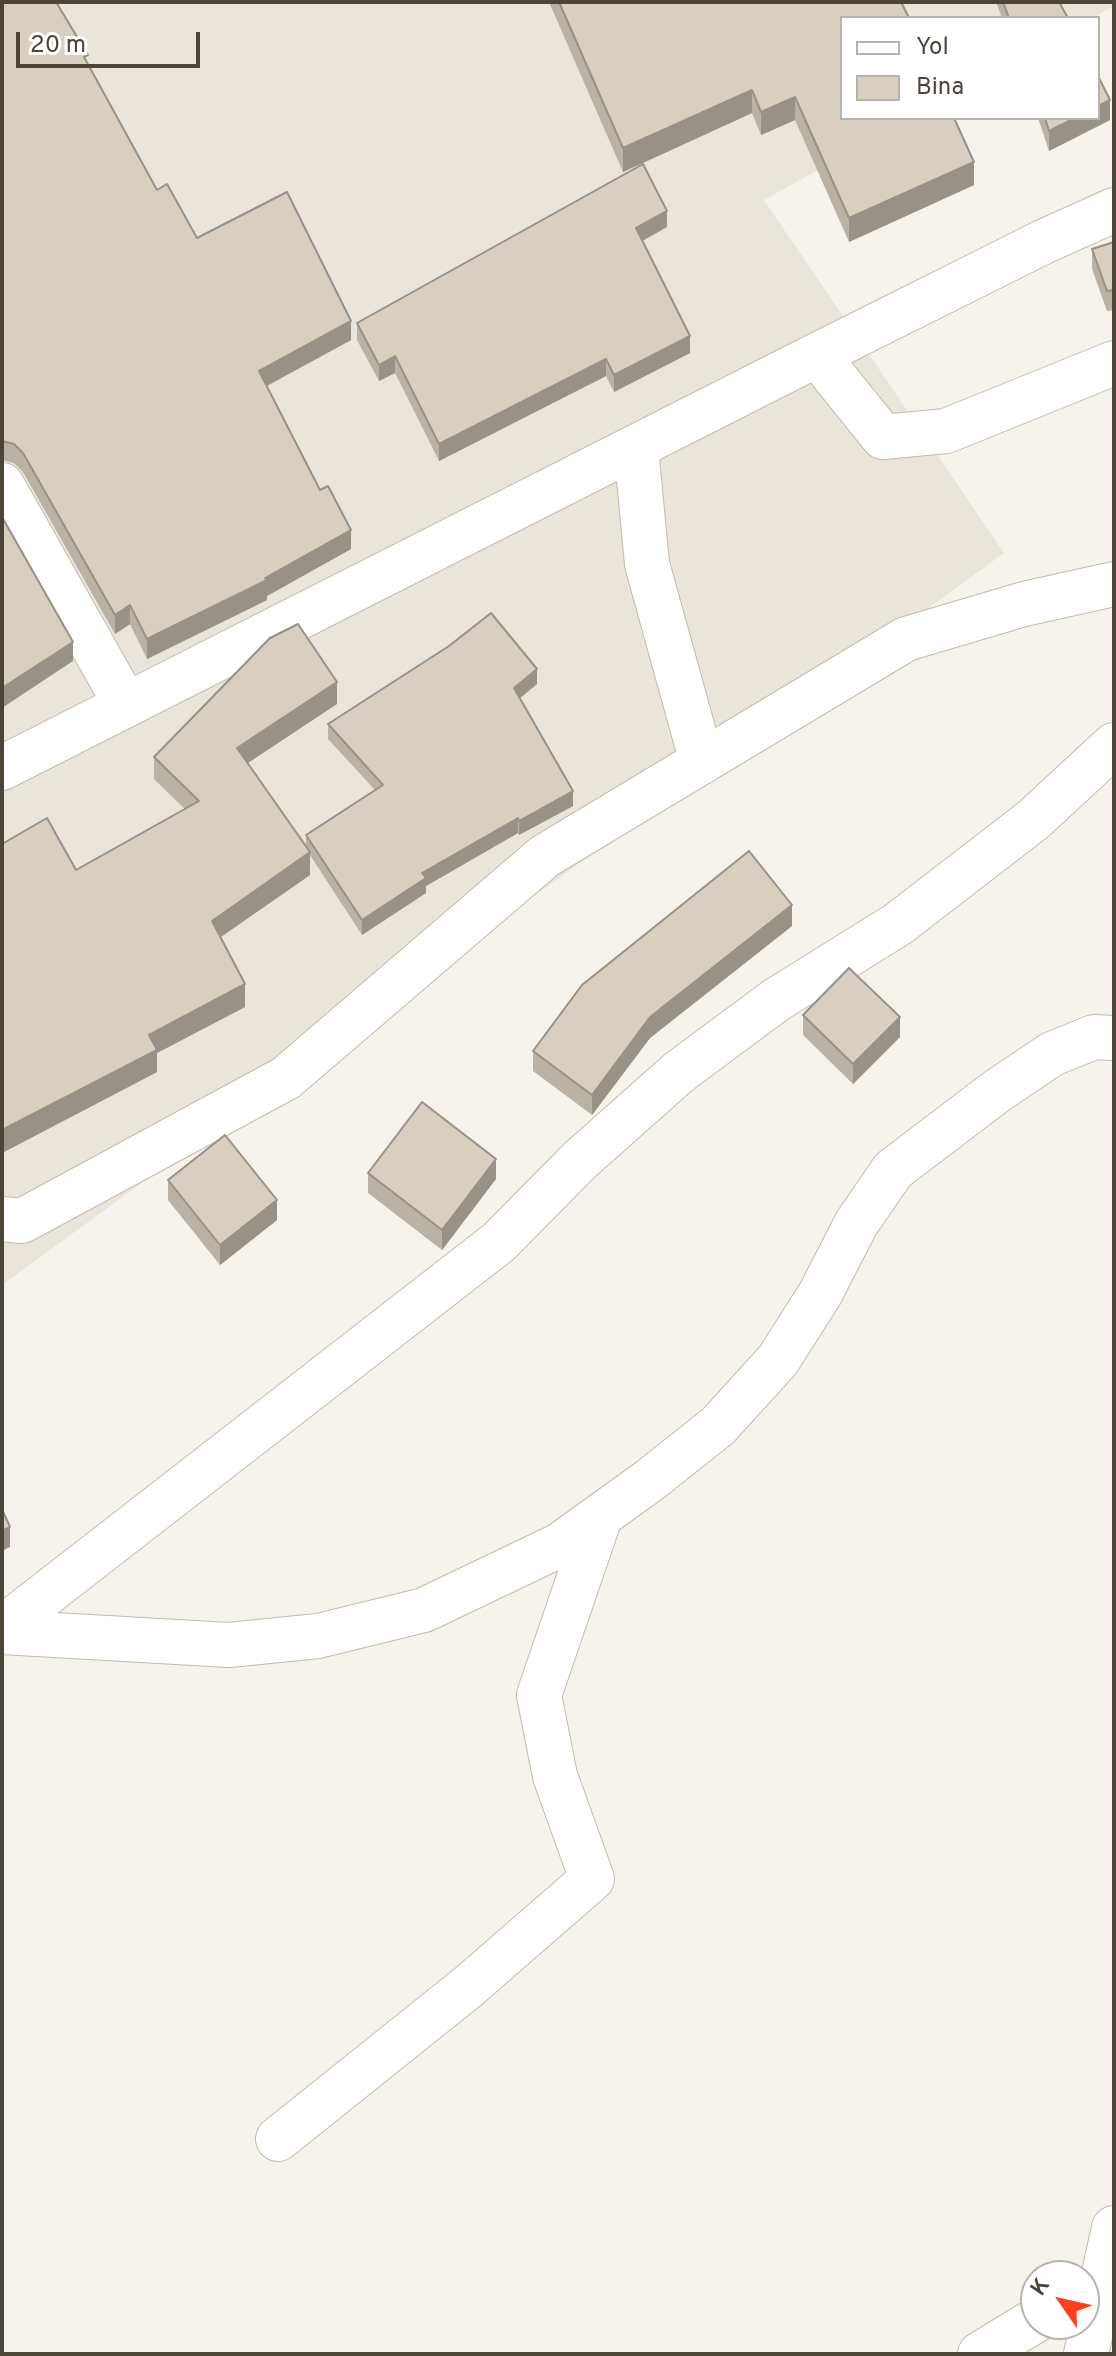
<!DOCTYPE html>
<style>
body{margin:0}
#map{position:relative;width:1116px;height:2356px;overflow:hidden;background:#f6f3ec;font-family:Overpass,sans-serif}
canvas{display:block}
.frame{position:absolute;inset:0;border:4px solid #4b4439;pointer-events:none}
.legend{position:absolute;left:840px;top:16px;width:260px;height:104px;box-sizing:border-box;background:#fff;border:2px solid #b7b4b0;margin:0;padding:10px 14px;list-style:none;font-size:24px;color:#4b4439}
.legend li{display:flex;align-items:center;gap:16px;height:40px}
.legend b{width:40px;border:2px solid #b7b4b0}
.north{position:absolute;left:1020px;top:2260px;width:80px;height:80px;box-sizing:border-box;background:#fff;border:2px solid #b7b4b0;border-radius:50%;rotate:304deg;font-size:22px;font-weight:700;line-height:32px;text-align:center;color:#4b4439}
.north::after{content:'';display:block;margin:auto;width:28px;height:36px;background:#fc3f1d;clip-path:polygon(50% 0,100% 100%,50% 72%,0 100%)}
.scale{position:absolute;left:16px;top:32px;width:184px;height:36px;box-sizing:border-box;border:4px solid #4b4439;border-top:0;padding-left:10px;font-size:24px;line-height:28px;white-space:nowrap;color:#4b4439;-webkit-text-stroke:6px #fff;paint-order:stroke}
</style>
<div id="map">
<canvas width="1116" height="2356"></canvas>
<div class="frame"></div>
<ul class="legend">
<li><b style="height:10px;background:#fff"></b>Yol</li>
<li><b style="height:22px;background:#d8cfc1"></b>Bina</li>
</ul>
<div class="north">K</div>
<div class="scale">20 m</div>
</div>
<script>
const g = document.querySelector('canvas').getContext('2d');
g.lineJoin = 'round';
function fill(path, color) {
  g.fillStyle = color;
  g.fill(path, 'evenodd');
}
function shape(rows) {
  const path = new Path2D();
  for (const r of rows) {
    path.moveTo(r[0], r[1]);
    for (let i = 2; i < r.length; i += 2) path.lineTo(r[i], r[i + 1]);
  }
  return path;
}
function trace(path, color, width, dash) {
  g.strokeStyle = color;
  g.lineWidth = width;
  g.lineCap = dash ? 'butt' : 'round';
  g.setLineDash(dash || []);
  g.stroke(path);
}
const residential = shape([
 [2,2,1114,2,1114,6,1092,18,842,18,842,118,911,118,764,200,1004,553,2,1285]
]);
const minor = shape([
 [817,355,883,437,946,431,1114,363],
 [636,448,647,564,702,762],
 [2,485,126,705],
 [2,768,817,355,1043,242,1114,210],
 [2,1219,22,1221,286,1078,545,856,906,639,1024,604,1114,584],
 [2,1628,499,1242,580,1160,679,1072,776,1000,898,924,1033,820,1114,745],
 [2,1632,229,1645,318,1636,424,1610,560,1545,650,1480,718,1426,778,1360,820,1294,856,1224,893,1170,997,1091,1052,1054,1094,1037,1114,1038],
 [278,2139,469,1986,592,1879,555,1776,539,1695,600,1517],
 [980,2354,1036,2320],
 [1086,2354,1114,2228]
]);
const wall = shape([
 [2,2,88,64,157,190,197,238,351,340,267,386,351,549,267,596,267,600,147,659,130,624,115,634,23,472,14,463,2,460],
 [549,2,901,2,974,185,849,242,795,120,761,135,752,113,623,172],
 [996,2,1059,2,1068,18,1002,18],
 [1038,118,1098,118,1110,120,1049,151],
 [667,227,643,241,690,353,614,392,606,376,439,461,395,373,379,381,357,340,357,323],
 [1114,242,1114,310,1107,311,1092,269,1092,249],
 [537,684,520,698,573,806,519,835,518,833,426,886,426,893,362,935,310,855,310,875,221,937,245,1007,157,1053,157,1072,2,1153,2,844,76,870,185,809,154,779,154,757,337,704,248,763,306,848,306,835,375,790,328,739,328,724],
 [792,926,650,1038,592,1115,533,1071,533,1051],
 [803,1015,900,1037,853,1084,803,1035],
 [368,1173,496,1179,442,1250,368,1193],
 [168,1180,277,1220,220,1265,168,1200]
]);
const shadedWall = shape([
 [752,90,752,113,623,172,623,148],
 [795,97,795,120,761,135,761,112],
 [1110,100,1110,120,1049,151,1049,131,1075,118,1098,118,1098,106],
 [974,162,974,185,849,242,849,218],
 [667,211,667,227,636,244,636,228],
 [351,321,351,340,259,390,259,371],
 [690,336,690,353,614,392,614,375],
 [395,356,395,373,379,381,379,365],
 [606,359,606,376,439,461,439,444],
 [351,530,351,549,267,596,267,600,147,659,147,639,265,578],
 [130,605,130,624,115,634,115,615],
 [73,642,73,661,2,708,2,688],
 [537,669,537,684,514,703,514,688],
 [337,682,337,704,237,770,237,748],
 [573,791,573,806,519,835,519,821],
 [518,818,518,833,426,886,426,893,362,935,362,920,422,873],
 [310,852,310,875,212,943,212,921],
 [792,905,792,926,650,1038,592,1115,592,1095,650,1017],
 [245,984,245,1007,157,1053,157,1072,2,1153,2,1130,149,1035],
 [900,1017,900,1037,853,1084,853,1064],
 [496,1159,496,1179,442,1250,442,1230],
 [277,1200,277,1220,220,1265,220,1245],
 [10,1527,10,1547,2,1551,2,1531]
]);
const building = shape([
 [2,2,56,2,88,55,84,57,157,190,167,184,197,238,287,192,351,321,259,371,320,490,328,486,351,530,265,578,267,580,147,639,130,605,115,615,23,453,14,444,2,441,2,2],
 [559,2,901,2,909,18,842,18,842,118,954,118,974,162,849,218,795,97,761,112,752,90,623,148,559,2],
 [1003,2,1059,2,1068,18,1009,18,1003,2],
 [1098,76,1110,100,1098,106,1098,76],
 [1045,118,1075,118,1049,131,1045,118],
 [643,164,667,211,636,228,690,336,614,375,606,359,439,444,395,356,379,365,357,323,643,164],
 [1114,242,1114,290,1107,291,1092,249,1114,242],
 [2,517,73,642,2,688,2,517],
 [491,613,537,669,514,688,573,791,519,821,518,818,422,873,426,878,362,920,306,835,383,785,328,724,449,646,491,613],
 [298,624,337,682,237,748,310,852,212,921,245,984,149,1035,157,1050,2,1130,2,844,47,818,76,870,199,801,154,757,270,638,298,624],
 [749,851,792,905,650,1017,592,1095,533,1051,582,985,749,851],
 [849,968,900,1017,853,1064,803,1015,849,968],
 [422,1102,496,1159,442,1230,368,1173,422,1102],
 [225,1135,277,1200,220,1245,168,1180,225,1135],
 [2,1509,10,1527,2,1531,2,1509]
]);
fill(residential, '#eae5da');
trace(minor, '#c2bbae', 46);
trace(minor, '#fff', 44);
fill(wall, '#bab2a6');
fill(shadedWall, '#979187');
fill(building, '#d8cfc1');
trace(building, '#979187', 2);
</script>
